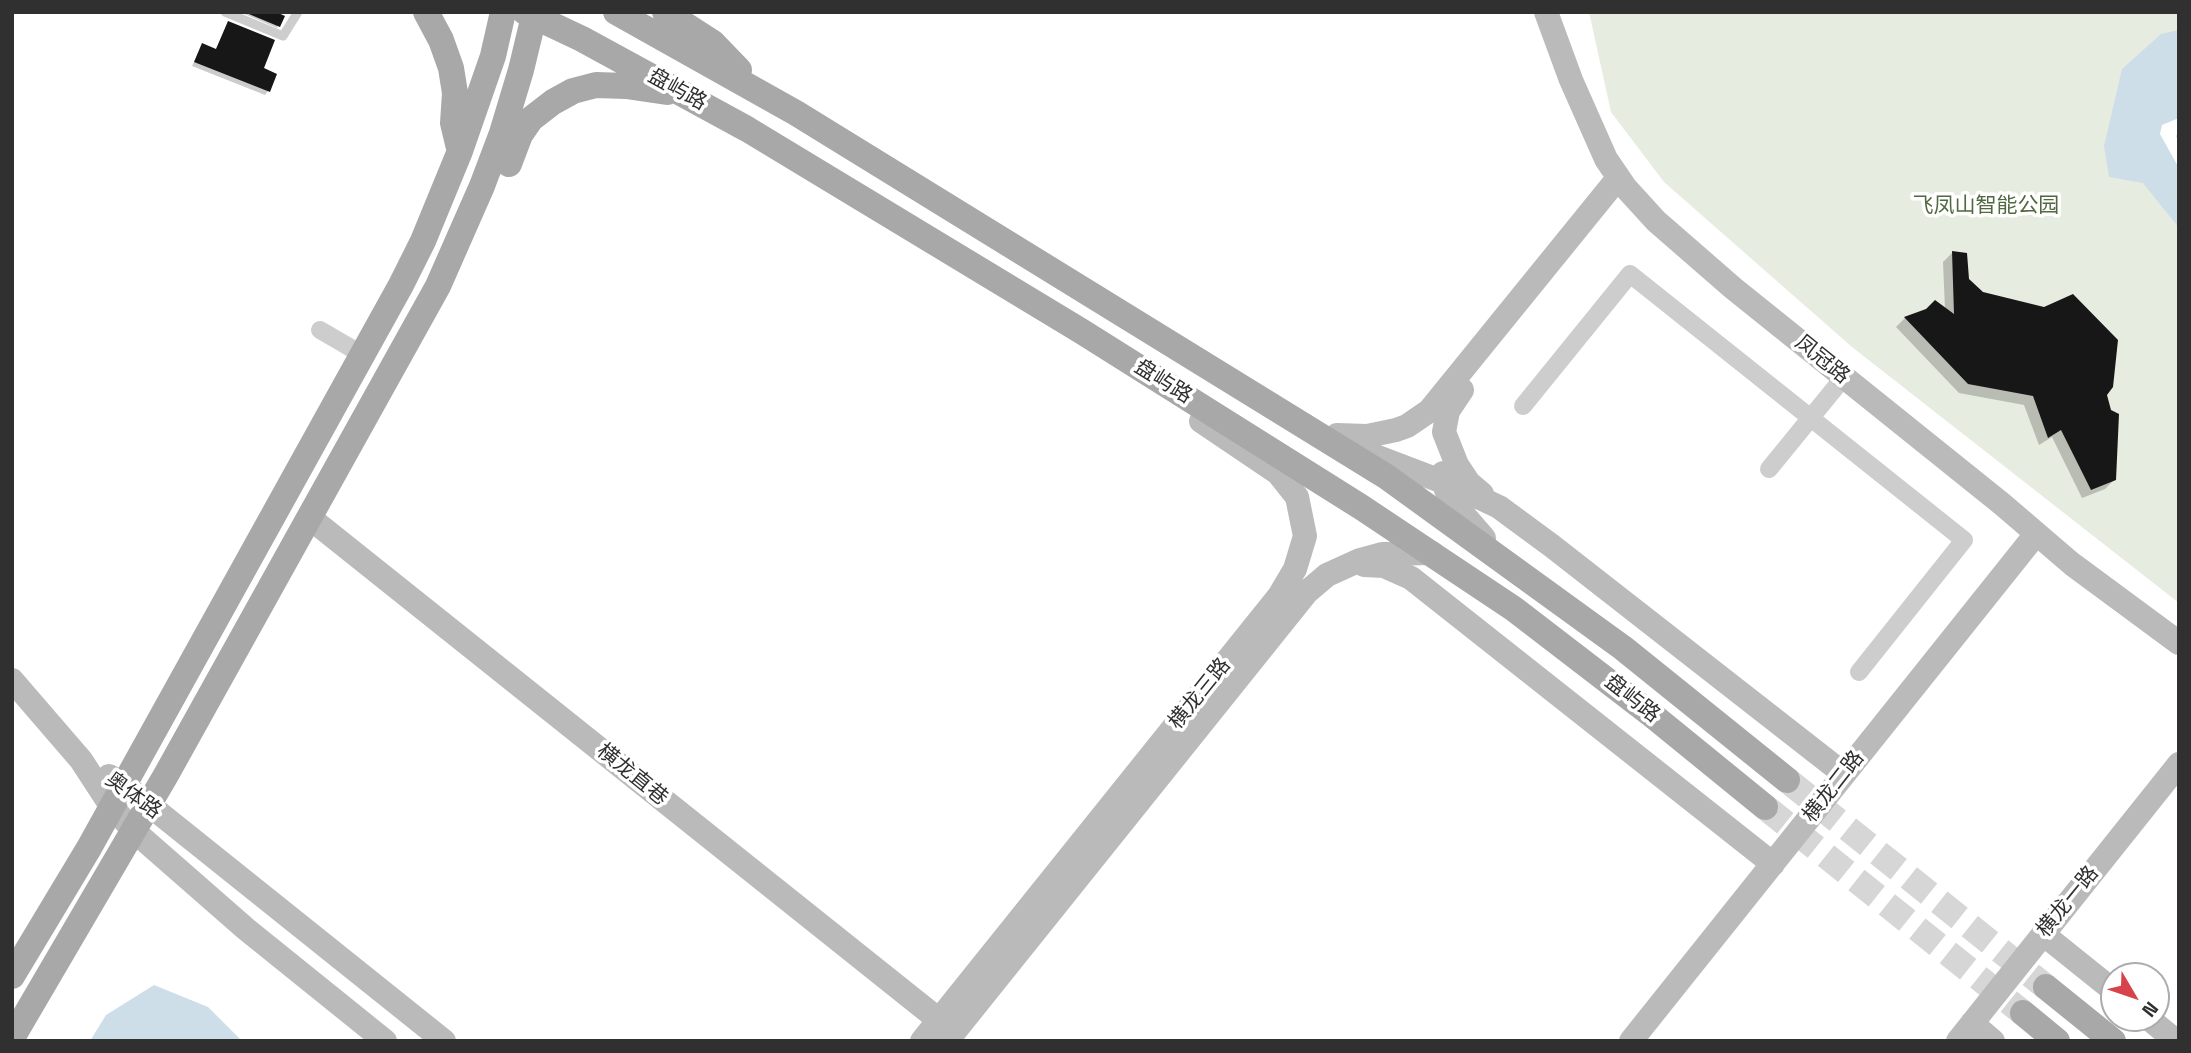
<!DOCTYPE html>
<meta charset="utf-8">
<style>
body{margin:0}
#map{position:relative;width:2191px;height:1053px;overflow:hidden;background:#fff;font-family:"Space Grotesk",sans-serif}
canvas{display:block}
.frame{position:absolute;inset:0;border:14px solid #303030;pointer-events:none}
.north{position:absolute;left:2100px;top:962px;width:70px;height:70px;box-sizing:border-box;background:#fff;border:2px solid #acacac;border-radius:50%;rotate:129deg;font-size:19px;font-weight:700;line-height:28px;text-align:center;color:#303030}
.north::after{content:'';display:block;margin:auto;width:24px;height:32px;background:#d6434b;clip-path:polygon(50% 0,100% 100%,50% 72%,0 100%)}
</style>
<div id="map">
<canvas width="2191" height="1053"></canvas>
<div class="frame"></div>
<div class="north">N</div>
</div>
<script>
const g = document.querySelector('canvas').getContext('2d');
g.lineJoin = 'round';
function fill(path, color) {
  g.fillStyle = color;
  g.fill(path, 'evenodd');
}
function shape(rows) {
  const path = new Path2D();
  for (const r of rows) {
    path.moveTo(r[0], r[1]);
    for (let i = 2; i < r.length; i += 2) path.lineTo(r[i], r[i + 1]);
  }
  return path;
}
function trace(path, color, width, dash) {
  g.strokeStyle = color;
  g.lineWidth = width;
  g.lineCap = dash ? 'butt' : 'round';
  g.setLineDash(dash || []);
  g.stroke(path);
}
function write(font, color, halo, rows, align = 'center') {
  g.font = font + ' "Space Grotesk","Noto Sans SC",sans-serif';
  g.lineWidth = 7;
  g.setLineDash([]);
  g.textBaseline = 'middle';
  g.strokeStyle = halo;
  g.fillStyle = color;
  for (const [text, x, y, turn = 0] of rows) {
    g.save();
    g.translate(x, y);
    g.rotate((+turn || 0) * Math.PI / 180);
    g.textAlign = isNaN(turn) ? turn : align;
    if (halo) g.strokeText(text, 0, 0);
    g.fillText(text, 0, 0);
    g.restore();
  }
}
const green = shape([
 [1589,12,2179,12,2179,603,1852,347,1664,182,1611,112]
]);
const water = shape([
 [2179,30,2179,228,2143,183,2109,177,2104,146,2122,69,2161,34],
 [154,985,208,1007,242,1041,90,1041,106,1015]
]);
const pier = shape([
 [2179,118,2179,132,2176,136,2179,142,2179,168,2160,134,2162,125]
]);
const shadow = shape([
 [240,12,271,12,278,26,277,28],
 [228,23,261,69,268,91,265,95,192,66,202,45,215,51],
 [1952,253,1968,280,2105,395,2114,480,2105,489,2082,498,2052,437,2039,445,2024,405,1959,393,1896,327,1905,318,1926,311,1945,309,1943,262]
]);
const building = shape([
 [244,12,276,12,285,16,280,27],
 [228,21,275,40,264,68,277,74,270,92,194,62,202,43,216,49],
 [1952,251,1967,253,1969,279,1983,292,2044,307,2073,294,2118,340,2113,387,2107,395,2111,410,2119,414,2116,480,2091,490,2061,430,2048,438,2033,396,1968,384,1904,317,1926,309,1935,300,1954,314]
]);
const primaryTunnel = shape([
 [1787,780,2046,987],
 [1765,807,2023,1013]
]);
const lane = shape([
 [225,12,283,36,298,12]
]);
const street = shape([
 [320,330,363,355],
 [1523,406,1630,274,1964,540,1859,672],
 [1769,469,1844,377]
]);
const secondary = shape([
 [1546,12,1571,80,1606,159,1625,187,1656,221,1733,288,2002,504,2072,564,2179,643],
 [1462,390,1448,411,1444,432,1457,465,1469,483,1482,494],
 [1337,435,1367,436,1396,430,1407,426,1429,411,1618,178],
 [1354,448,1459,488,1499,507,1552,546,1844,774],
 [1443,473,1446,490,1452,501,1484,538],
 [310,518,954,1032],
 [1364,565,1384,566,1411,578,1773,864],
 [12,680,81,760,111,806,134,831,246,929,385,1041],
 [109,776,123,784,444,1041],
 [2043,934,2114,991],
 [2148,1018,2176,1041],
 [1972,1023,1993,1041],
 [922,1041,1279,596,1295,569,1305,536,1297,497,1278,473,1201,421],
 [947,1041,1307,592,1327,575,1360,560,1382,554,1432,553],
 [1631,1041,2036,534],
 [1958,1041,2179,764]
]);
const primary = shape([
 [426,12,441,40,451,68,455,93,453,123,459,148],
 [525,12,582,39,747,129,1081,331,1361,507,1514,609,1652,715,1765,807],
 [616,12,796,113,1387,477,1623,648,1787,780],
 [665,12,713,43,739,70],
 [509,164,520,135,531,119,553,102,573,91,596,85,626,86,667,92],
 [12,976,89,848,401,285,423,241,460,151,493,56,503,12],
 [2046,987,2113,1041],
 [2023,1013,2057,1041],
 [12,1038,166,775,438,286,482,186,502,133,521,70,535,12]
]);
const streetNames = [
 ["盘屿路",677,90,29],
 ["凤冠路",1822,360,39],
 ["盘屿路",1163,382,32],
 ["横龙三路",1200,694,-51],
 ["盘屿路",1632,699,38],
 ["横龙直巷",632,775,39],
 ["横龙二路",1834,787,-52],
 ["奥体路",133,796,36],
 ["横龙一路",2068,902,-51]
];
const parkNames = [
 ["飞凤山智能公园",1986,206]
];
fill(green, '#e6ecdf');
fill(water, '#cedee9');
fill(pier, '#fff');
fill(shadow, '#0003');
fill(building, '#171717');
trace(primaryTunnel, '#d6d6d6', 26, [26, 13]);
trace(lane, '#cdcdcd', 9);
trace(street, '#cdcdcd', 18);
trace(secondary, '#bababa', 24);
trace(primary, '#a8a8a8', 26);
write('21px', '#303030', '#fff', streetNames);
write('21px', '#526841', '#fff', parkNames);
</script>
